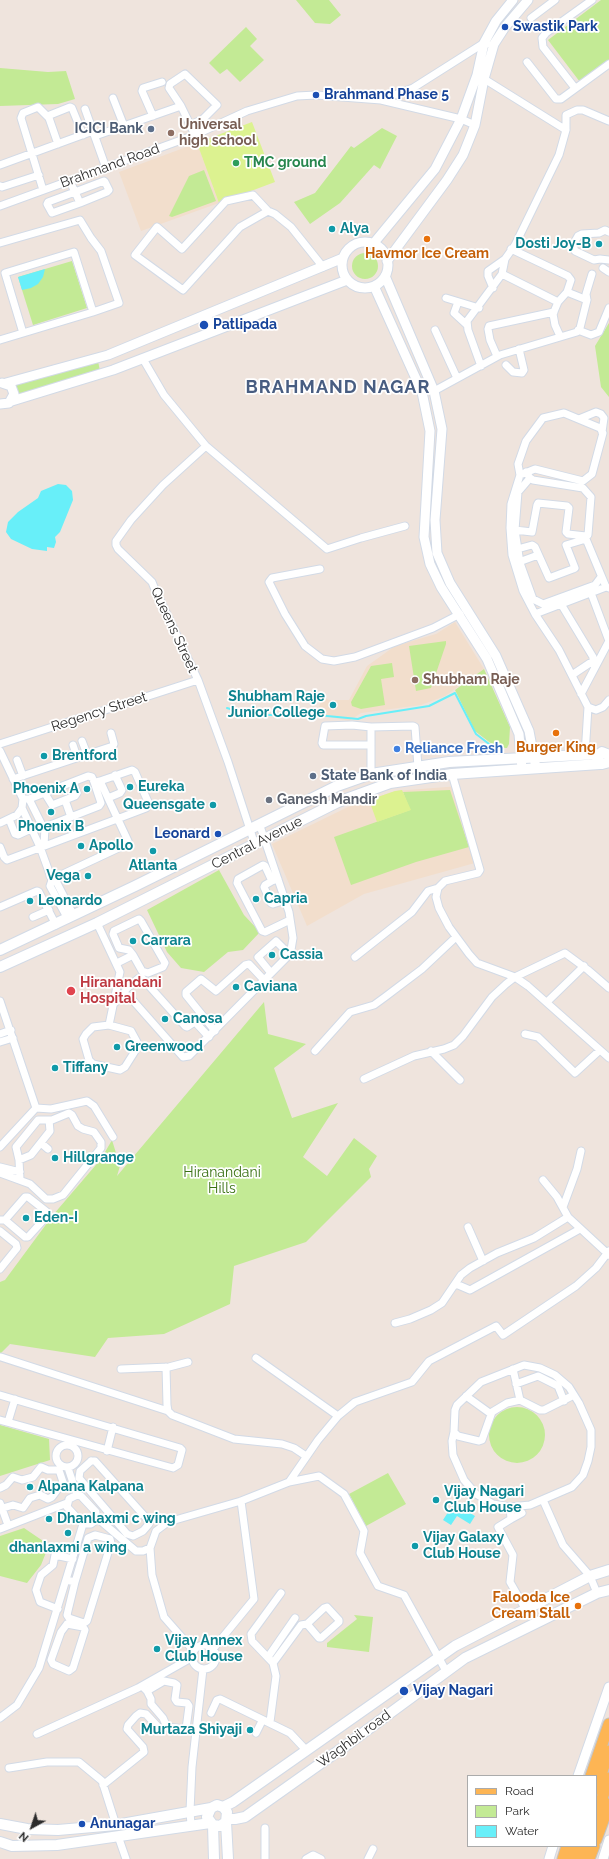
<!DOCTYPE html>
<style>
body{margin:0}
#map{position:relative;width:609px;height:1859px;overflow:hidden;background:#efe4dd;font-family:Raleway,sans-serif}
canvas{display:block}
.legend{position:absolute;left:467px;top:1775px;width:130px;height:72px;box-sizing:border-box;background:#fff;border:1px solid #ababab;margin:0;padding:5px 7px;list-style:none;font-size:12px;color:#2c2c2c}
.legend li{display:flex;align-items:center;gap:8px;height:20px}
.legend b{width:20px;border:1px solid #ababab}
.north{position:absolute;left:12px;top:1807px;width:40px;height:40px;-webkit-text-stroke:3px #fff;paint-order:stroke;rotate:220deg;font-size:11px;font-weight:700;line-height:16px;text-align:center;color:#2c2c2c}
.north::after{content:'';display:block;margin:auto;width:14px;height:18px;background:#2c2c2c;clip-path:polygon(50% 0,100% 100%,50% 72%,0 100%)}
</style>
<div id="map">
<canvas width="609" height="1859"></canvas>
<ul class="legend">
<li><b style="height:5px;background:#fdb554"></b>Road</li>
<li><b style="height:11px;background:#c3ea95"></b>Park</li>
<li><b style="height:11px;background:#68eff9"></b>Water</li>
</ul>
<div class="north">N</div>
</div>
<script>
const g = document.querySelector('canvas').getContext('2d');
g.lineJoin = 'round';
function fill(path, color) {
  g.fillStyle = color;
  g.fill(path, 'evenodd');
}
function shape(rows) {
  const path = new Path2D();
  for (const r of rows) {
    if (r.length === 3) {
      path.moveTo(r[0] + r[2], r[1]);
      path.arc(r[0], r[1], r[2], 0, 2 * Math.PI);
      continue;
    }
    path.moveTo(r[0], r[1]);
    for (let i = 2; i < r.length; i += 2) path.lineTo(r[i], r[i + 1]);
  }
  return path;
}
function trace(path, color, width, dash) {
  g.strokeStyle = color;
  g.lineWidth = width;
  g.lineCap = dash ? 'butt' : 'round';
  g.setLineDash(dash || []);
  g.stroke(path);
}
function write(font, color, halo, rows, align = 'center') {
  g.font = font + ' Raleway,sans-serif';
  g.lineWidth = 3.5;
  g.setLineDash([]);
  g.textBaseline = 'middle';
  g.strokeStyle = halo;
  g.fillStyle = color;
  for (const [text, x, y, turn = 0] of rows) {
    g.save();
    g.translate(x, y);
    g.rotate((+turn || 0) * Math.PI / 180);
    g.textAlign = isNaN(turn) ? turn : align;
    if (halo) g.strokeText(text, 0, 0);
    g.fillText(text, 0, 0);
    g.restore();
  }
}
const education = shape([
 [197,143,219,203,141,231,119,172],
 [455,622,484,669,445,696,421,705,361,713,349,721,316,714,323,697,329,700,349,700,367,666,395,646,436,634],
 [460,786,482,861,364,894,307,926,272,844,348,807,395,791]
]);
const green = shape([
 [296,0,329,0,341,15,330,24,315,23],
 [601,0,609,0,609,60,580,82,548,40],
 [246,27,257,39,250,46,264,60,240,82,227,69,220,74,209,63],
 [0,68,48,72,66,71,75,99,58,104,0,106],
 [382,128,397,136,380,169,374,165,340,203,310,224,294,202,315,193,351,146,354,148],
 [204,170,216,201,172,217,169,216,189,176],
 [365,266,13],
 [72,261,87,308,33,325,18,277],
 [609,323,609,397,601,387,595,346],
 [98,361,100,371,15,395,12,386],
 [446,641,446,644,431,688,416,691,409,646],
 [392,663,394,677,381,679,385,705,361,709,352,706,351,702,371,666],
 [484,669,510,727,509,744,507,748,497,748,475,731,455,690],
 [450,790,469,847,416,862,351,885,334,837,410,810,403,792],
 [219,870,244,915,260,932,243,950,228,952,204,972,181,968,167,952,147,910],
 [264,1002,268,1034,306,1044,274,1068,292,1118,338,1103,303,1157,327,1176,354,1138,377,1156,369,1169,371,1177,306,1242,234,1266,230,1304,164,1334,108,1338,95,1357,10,1344,0,1354,0,1282,5,1280,53,1215,101,1159,112,1140,120,1166,117,1176],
 [517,1435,28],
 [0,1425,49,1439,50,1460,0,1476],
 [388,1473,406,1504,366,1526,349,1494],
 [24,1528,49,1545,41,1565,27,1583,0,1576,0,1536],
 [354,1615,373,1617,369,1652,327,1647,327,1643,357,1619]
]);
const pitch = shape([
 [252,122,275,182,219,203,197,143],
 [402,790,411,810,377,822,369,800,395,791]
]);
const water = shape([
 [45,269,43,277,38,284,31,288,22,290,18,277],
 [58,484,66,485,72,491,73,500,60,532,55,537,56,542,54,548,47,547,47,551,32,549,11,539,6,532,8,522,18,512,38,498,41,491],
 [454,1503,475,1516,470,1524,457,1516,451,1525,443,1520]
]);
const stream = shape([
 [227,708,250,715,275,715,286,712,358,719,366,716,429,706,455,693,476,734,493,747]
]);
const minor = shape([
 [531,18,555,0],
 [527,62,556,99,561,99,609,64],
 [481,77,566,130],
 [575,88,543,47,542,38,546,33,592,0],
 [113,98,124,126],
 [381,100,413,88,484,43,487,44],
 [85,109,106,168],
 [153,116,142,91,143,88,162,82],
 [191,125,203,119,217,105,185,74,170,84,169,88,181,106,195,135],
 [95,136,181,106],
 [58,144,49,118,50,115,70,107,72,108,83,135],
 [0,165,93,131],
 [70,181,74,190,75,192,80,203,107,192,109,190,105,182,104,181,75,192,48,202,47,204,52,213,80,203],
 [0,186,2,187,39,175],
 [43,190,21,118,23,113,38,107,49,118],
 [0,206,195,135,247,111,297,96,316,95,381,100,461,119,475,125],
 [268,211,240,227,183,290,135,255,157,227,182,249,226,201,253,195,268,211,275,214,291,227,323,267],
 [609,232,605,230,599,233,582,234,578,236,573,245,575,251,594,260,600,259,609,260],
 [0,243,80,220,91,238,101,251,119,303,93,312],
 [511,249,568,276,571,280,567,292],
 [603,268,609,272],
 [502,274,558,302],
 [493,288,488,276,488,271,505,259],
 [446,298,479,308],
 [458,302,454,313,467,325],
 [435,330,457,378],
 [578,330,591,335,599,332,609,308],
 [560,336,555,325,553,314,558,302,567,292,587,300],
 [0,340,93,312,74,252,5,273,23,333],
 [497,356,490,340,488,329,489,326,554,312],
 [143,359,164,395,206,446,327,549,361,538,405,526],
 [506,365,513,372,522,373,524,370,519,349],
 [481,366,468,330,467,321,502,274,505,259,515,245,559,155,566,130,566,115,577,110,583,110,609,121],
 [434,391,500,355,577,332,580,328,587,300,586,294,592,274],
 [579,419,596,412,601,414,604,418,602,432],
 [206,446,163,485,131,520,116,541,116,545,118,549,152,582,154,587,198,680,228,762,255,845],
 [526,472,530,478,533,480,583,488,591,497,588,535,586,536,568,534,566,532,569,508,567,506,538,503,537,505,532,532,515,530,520,563,533,599,543,604,595,585,601,577],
 [520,475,518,464,526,441,543,418,564,413,600,428,603,433,592,474,583,481,535,469,520,475,511,504,510,528,512,555,523,591,535,614,559,650,588,707,585,755],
 [515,530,518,492,530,478],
 [514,550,532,545,535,547,549,578,573,569,575,568,566,545,586,539,606,587],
 [519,562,538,555],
 [320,569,272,578,269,582,285,614,305,646,322,659,334,661,355,657,433,628,460,614],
 [561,604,593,657,593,661,572,675],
 [535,614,606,587,609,588],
 [581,694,609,641,591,593],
 [588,707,596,710,603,707,609,700],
 [371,727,413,726,415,727,418,767],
 [82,741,87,754],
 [0,744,198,680],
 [73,745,77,757],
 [0,751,23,799,22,808,40,847,52,880,50,886,68,919],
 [17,760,23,776],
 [371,774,371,727,352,725,325,726,322,743,323,745,371,745],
 [452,774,480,870,478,873,445,881,438,888,436,897,439,908,449,927,469,954,477,963,515,977,528,986,609,1058],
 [13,779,113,746,114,744,111,733],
 [44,792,52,805,75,796,77,793,73,782],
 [108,798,120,793,122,790,115,775],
 [23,799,29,799,88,776,92,777,94,782,101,803,99,806,45,827,42,825,29,799],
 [65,800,71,817],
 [9,819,15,834,18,835,31,829],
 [0,823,17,815,22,808],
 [44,846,45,827],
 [0,847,4,857,7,860,117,819,146,808,149,804,135,772,132,770,100,781],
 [50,876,63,874,125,845,128,841,100,781,96,782],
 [278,879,272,881,265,866,263,865,238,879,237,883,262,931,265,932,290,920],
 [52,880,57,883,74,916],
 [272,881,265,885,264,887,271,903,273,904,285,900],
 [0,907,37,891,39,892,56,925],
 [33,917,49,910],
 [97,923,120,972,109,1025,93,1027,86,1034,83,1039,89,1060,93,1064,120,1070,125,1067,137,1048,137,1042,131,1031,109,1025],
 [355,957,412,912,428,891,438,888],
 [117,963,133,955,142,971,148,973,163,967,165,963,141,921,139,919,114,931,113,934,119,948,129,950,133,955],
 [271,973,258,957,276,941,289,954],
 [124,995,126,989,139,978,142,978,185,1026,187,1027,193,1023,196,1023,209,1037],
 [0,1001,36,1108,0,1147],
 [547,1002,584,966],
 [112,1005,124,995,129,996,183,1057,189,1056,286,958,291,950,293,938,289,912,260,826],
 [215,1031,186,995,186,992,201,979,216,991,245,965,249,964,264,980],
 [0,1034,11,1030],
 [525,1034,538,1037,575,1073,600,1050],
 [0,1042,13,1038],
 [315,1051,350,1012,374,1005,385,997,422,969,456,937],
 [431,1051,460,1080],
 [364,1079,414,1056,444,1049,454,1045,463,1036,492,997,506,984,515,977,565,953,588,970,609,988],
 [36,1108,51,1109,87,1101,94,1106,113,1137],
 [41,1143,48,1149],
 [19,1160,31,1155,50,1131,49,1120],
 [0,1167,20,1172],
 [0,1173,30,1184,46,1199,53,1199,63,1195,101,1148,101,1142,94,1132,83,1129,78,1126,72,1115,69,1113,52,1120,38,1120,16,1147,19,1160,20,1179],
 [543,1180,557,1197,568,1217,609,1255],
 [563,1207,577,1169,581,1151],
 [0,1220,5,1220,25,1197,28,1197,47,1212,48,1215,28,1237,25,1237,5,1220],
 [468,1227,483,1261],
 [0,1231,16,1244,17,1248,0,1269],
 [456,1284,470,1290,580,1229],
 [395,1323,410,1319,431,1310,442,1303,461,1275,470,1268,497,1253,534,1238,568,1217],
 [1,1357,168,1411],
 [256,1358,338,1416],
 [166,1367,167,1405,168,1411,172,1415,234,1439,282,1444,294,1448,306,1456],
 [121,1369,169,1367,188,1362],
 [513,1369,520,1400],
 [516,1384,538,1376,558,1386,564,1401],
 [0,1395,180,1448,182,1450,178,1465,173,1468,0,1420],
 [466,1396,491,1414],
 [8,1422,15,1399],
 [454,1432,452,1441,453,1455,464,1480,476,1494,493,1504,510,1507,530,1505,572,1487,583,1475,588,1461,591,1447,591,1430,579,1403,569,1387,555,1375,540,1368,524,1365,481,1382,457,1405,455,1410,454,1432,458,1436,479,1441,482,1440,492,1412,507,1403,520,1400,540,1410,544,1410,574,1395],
 [67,1456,11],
 [107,1451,113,1427],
 [91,1461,95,1461,148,1520,149,1524,143,1531,133,1536,127,1534,79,1478,80,1471,91,1461],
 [68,1468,77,1495],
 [289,1482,318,1440,338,1416,355,1402,412,1382,429,1361,496,1326,503,1335,576,1286,596,1268,609,1251],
 [0,1488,6,1485,13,1477,22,1480,33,1477,41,1467,48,1470,59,1470,63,1482,52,1497,48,1499,40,1495,30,1498,23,1508,13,1505,0,1509],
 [77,1495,81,1496,96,1512,95,1521,91,1524,83,1524,67,1507,69,1499,77,1495],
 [543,1500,563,1545,590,1576,597,1593],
 [0,1503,8,1525],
 [510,1507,511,1519,498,1527,513,1555,510,1582,526,1610],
 [96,1517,136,1551,143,1551,150,1548],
 [511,1519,522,1513],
 [0,1529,67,1503],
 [66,1580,75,1582,67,1615,69,1618,84,1623,87,1621,111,1543,110,1539,95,1535,88,1538,75,1582],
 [58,1609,40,1602,36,1590,41,1575,53,1565,55,1555,73,1559],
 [67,1624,83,1627,85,1630,73,1668,69,1671,53,1664,51,1660,61,1632,67,1624],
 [204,1657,12],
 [213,1649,254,1599,241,1501],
 [193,1650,164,1617,152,1575,150,1548,156,1531,168,1522,241,1501,289,1482,319,1476,344,1494,364,1531,360,1553,378,1586,404,1595,446,1671],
 [268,1657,295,1618],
 [273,1663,252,1641,251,1634,281,1593],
 [142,1686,147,1691,151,1699,151,1704,163,1718,167,1727,186,1729,189,1706,187,1703,177,1702,175,1699,177,1685,174,1683,164,1681,147,1691],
 [211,1713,217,1700,220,1699,290,1733,306,1750],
 [0,1718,17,1705,39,1668,83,1524],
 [270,1722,276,1676,273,1663,301,1625,307,1624,324,1608,327,1607,339,1620,339,1622,321,1638,319,1638,307,1624],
 [256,1733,261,1723],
 [37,1734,138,1688,191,1658],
 [9,1768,47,1762,79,1762,102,1781,116,1825],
 [103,1785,144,1752,143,1747,127,1729,128,1725,136,1716,140,1713,146,1714,160,1729],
 [191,1825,190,1811,192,1767,203,1669],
 [118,1836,126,1859],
 [265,1859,265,1828],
 [306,1859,313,1855,321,1859],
 [368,1859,373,1849]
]);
const tertiary = shape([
 [365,265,23],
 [373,244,435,169,461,119,477,75,484,43,496,21,513,0],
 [387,261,447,180,463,155,475,125,484,79,494,44,505,27,528,0],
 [385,276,434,391,442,429,435,520,437,553,450,583,496,656,529,731,536,768],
 [374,286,422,392,430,431,424,537,430,564,441,587,487,659,519,734,522,769],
 [206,315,214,331],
 [6,383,108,355,343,258],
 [12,401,113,370,347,280],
 [0,404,9,403,14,394,11,386,2,383],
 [578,1776,609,1687],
 [549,1859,553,1846],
 [603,1859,609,1840]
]);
const secondary = shape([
 [609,755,602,752,597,758,599,762,602,764,609,762],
 [0,950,135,886,337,786,371,774,449,762,599,754],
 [0,967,97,923,338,802,390,783,452,774,600,764],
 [223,1807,227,1812,226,1822,220,1826,213,1825,207,1817,211,1808,217,1805,223,1807,233,1802,455,1646,590,1576,609,1570],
 [227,1819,235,1819,245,1817,348,1744,465,1658,597,1593,609,1590],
 [226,1822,228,1859],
 [0,1824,27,1829,58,1830,116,1825,211,1808],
 [213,1825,214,1859],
 [0,1842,12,1846,57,1845,210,1823]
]);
const primary = shape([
 [591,1776,609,1724],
 [596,1789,609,1751],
 [596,1816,609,1778],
 [596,1840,609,1804],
 [563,1859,567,1846],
 [572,1859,576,1846],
 [581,1859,585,1846],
 [589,1859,594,1846]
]);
const markers = [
 [505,27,4,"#1a4fb4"],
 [316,95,4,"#1a4fb4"],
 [151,129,4,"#5c6f8a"],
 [171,133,4,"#8d6e63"],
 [236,163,4,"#2e9e5b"],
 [332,229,4,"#0f9aa8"],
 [427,239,4,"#e8710a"],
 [599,244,4,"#0f9aa8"],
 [204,325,5,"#1a4fb4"],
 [415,680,4,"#8d6e63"],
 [333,705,4,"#0f9aa8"],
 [556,733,4,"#e8710a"],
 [397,749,4,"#3f7fe0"],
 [44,756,4,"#0f9aa8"],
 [313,776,4,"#5c6f8a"],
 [130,787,4,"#0f9aa8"],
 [87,789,4,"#0f9aa8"],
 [269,800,4,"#6b7280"],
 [213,805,4,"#0f9aa8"],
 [51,812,4,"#0f9aa8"],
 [218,834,4,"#1a4fb4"],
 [81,846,4,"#0f9aa8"],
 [153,851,4,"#0f9aa8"],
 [88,876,4,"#0f9aa8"],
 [256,899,4,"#0f9aa8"],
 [30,901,4,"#0f9aa8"],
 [133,941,4,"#0f9aa8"],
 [272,955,4,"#0f9aa8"],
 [236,987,4,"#0f9aa8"],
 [71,991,5,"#e0444e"],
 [165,1019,4,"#0f9aa8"],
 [117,1047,4,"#0f9aa8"],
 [55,1068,4,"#0f9aa8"],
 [55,1158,4,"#0f9aa8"],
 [26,1218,4,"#0f9aa8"],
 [30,1487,4,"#0f9aa8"],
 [436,1500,4,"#0f9aa8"],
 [49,1519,4,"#0f9aa8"],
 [68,1533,4,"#0f9aa8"],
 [415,1546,4,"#0f9aa8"],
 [578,1606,4,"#e8710a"],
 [157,1649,4,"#0f9aa8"],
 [404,1691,5,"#1a4fb4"],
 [250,1730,4,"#0f9aa8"],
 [82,1824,4,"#1a4fb4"]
];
const transitNames = [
 ["Swastik Park",513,27],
 ["Brahmand Phase 5",324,95],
 ["Patlipada",213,325],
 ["Leonard",210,834,"right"],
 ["Vijay Nagari",413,1691],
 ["Anunagar",90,1824]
];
const educationNames = [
 ["Universal",179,125],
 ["high school",179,141],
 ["Shubham Raje",423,680]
];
const serviceNames = [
 ["ICICI Bank",143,129],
 ["State Bank of India",321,776,"left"]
];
const leisureNames = [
 ["TMC ground",244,163]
];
const streetNames = [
 ["Brahmand Road",110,166,-20],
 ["Queens Street",174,630,65],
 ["Regency Street",99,712,-18],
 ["Central Avenue",257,843,-27],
 ["Waghbil road",354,1739,-36]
];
const cultureNames = [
 ["Alya",340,229],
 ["Dosti Joy-B",591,244,"right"],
 ["Shubham Raje",325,697,"right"],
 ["Junior College",325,713,"right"],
 ["Brentford",52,756],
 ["Eureka",138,787],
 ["Phoenix A",79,789,"right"],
 ["Queensgate",205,805,"right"],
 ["Phoenix B",51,827,"center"],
 ["Apollo",89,846],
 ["Atlanta",153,866,"center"],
 ["Vega",80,876,"right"],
 ["Capria",264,899],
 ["Leonardo",38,901],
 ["Carrara",141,941],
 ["Cassia",280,955],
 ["Caviana",244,987],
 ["Canosa",173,1019],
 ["Greenwood",125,1047],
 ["Tiffany",63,1068],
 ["Hillgrange",63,1158],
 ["Eden-I",34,1218],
 ["Alpana Kalpana",38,1487],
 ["Vijay Nagari",444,1492],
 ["Club House",444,1508],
 ["Dhanlaxmi c wing",57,1519],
 ["Vijay Galaxy",423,1538],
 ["Club House",423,1554],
 ["dhanlaxmi a wing",68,1548,"center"],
 ["Vijay Annex",165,1641],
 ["Club House",165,1657],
 ["Murtaza Shiyaji",242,1730,"right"]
];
const foodNames = [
 ["Havmor Ice Cream",427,254],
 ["Burger King",556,748],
 ["Falooda Ice",570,1598,"right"],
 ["Cream Stall",570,1614,"right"]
];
const shopNames = [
 ["Reliance Fresh",405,749]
];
const worshipNames = [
 ["Ganesh Mandir",277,800]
];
const healthNames = [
 ["Hiranandani",80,983],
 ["Hospital",80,999]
];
const parkNames = [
 ["Hiranandani",222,1173],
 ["Hills",222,1189]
];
const districtNames = [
 ["BRAHMAND NAGAR",338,388]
];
fill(education, '#f2decc');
fill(green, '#c3ea95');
fill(pitch, '#dcf290');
fill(water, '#68eff9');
trace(stream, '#68eff9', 2);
trace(minor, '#d2dae6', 9);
trace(tertiary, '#d2dae6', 11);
trace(secondary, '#d2dae6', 12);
trace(primary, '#c4c4c4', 13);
trace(minor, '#fff', 7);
trace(tertiary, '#fff', 9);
trace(secondary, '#fff', 10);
trace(primary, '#fdb554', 11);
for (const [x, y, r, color] of markers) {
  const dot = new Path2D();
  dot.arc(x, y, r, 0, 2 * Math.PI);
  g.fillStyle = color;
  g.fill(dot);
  trace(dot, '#fff', 1.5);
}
write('bold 14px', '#164399', '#fff', transitNames, 'left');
write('bold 14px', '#785e54', '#fff', educationNames, 'left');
write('bold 14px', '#4e5e75', '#fff', serviceNames, 'right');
write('bold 14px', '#27864d', '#fff', leisureNames, 'left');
write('14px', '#2c2c2c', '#fff', streetNames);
write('bold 14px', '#0d838f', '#fff', cultureNames, 'left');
write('bold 14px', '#c56008', '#fff', foodNames);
write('bold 14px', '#366cbe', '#fff', shopNames, 'left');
write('bold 14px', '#5b616d', '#fff', worshipNames, 'left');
write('bold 14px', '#be3a42', '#fff', healthNames, 'left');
write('14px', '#3a7114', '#fff', parkNames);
g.letterSpacing = '1px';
write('bold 18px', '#485d81', '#fff', districtNames);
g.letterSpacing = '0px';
</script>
